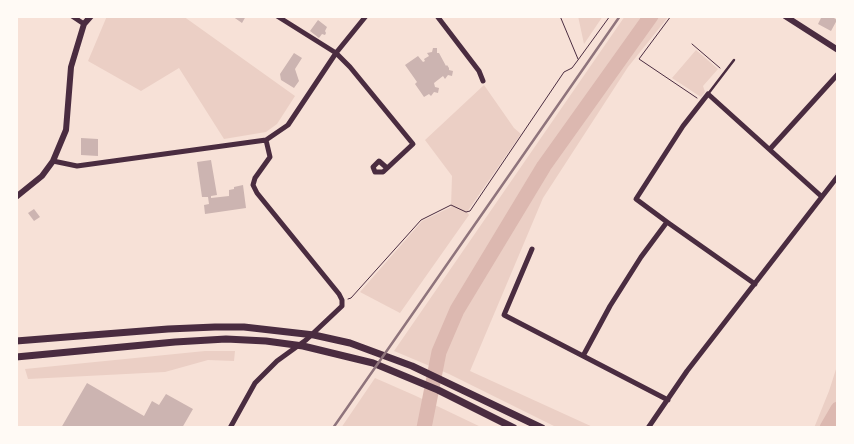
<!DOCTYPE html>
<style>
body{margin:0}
#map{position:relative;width:854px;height:444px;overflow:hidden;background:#f7e1d7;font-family:Signika,sans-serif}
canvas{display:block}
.frame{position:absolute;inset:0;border:18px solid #fffaf5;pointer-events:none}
</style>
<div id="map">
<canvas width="854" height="444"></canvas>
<div class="frame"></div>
</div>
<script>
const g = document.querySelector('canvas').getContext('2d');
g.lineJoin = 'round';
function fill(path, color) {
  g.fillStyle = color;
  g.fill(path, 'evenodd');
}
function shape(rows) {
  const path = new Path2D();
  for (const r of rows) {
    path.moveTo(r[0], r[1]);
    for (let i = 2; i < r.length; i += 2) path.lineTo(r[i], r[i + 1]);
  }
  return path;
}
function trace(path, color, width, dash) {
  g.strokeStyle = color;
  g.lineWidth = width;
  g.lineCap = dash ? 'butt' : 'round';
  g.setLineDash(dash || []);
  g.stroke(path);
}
const green = shape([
 [107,16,183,16,295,96,277,124,266,132,224,139,179,68,141,91,88,61],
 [578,16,603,16,584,44],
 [625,16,669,16,628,67,543,198,470,371,595,428,558,428,449,374,394,351],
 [696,50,718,69,703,86,705,92,701,97,672,78],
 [484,85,514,128,521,134,467,212,469,215,400,313,360,292,422,221,451,207,452,176,425,140],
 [205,351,235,351,234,361,208,360,165,372,28,379,25,369],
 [838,363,838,428,814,428,829,391],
 [375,378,416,396,483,428,341,428]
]);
const river = shape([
 [424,428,439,352,457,310,544,166,651,16],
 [827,428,838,409]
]);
const building = shape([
 [232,16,246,16,242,23],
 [822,16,831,16,837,20,831,31,818,24],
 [318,20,327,27,325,31,326,33,325,35,322,34,319,38,310,31],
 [433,48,437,48,437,53,439,53,446,66,447,65,449,68,449,70,453,71,452,76,448,75,445,79,443,76,434,83,435,87,439,88,438,93,434,92,431,96,429,94,424,97,415,84,417,82,405,65,418,56,423,62,425,61,424,59,429,56,427,53,432,52],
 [294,53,302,58,295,69,299,81,294,88,281,80,280,74],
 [81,138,98,139,98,156,81,155],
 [211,160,217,195,211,196,211,198,229,196,229,190,234,189,234,187,243,185,246,208,205,214,204,205,209,204,208,197,202,197,197,162],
 [34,209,40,217,34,221,28,213],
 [87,383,144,416,152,401,159,405,166,394,193,409,182,428,61,428]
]);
const path = shape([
 [560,16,578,59],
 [671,16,639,59,697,98],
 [692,44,720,68],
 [348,299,351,298,421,220,451,205,466,212,470,211,564,72,572,68,578,60,610,16]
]);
const service = shape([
 [708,94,734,60]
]);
const minor = shape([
 [72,16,84,24],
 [277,16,336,53,350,67,413,144,383,172,375,172,373,167,379,161,387,168],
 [437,16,479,71,483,81],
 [770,149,838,74],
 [53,161,77,166,266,140,288,125,336,53,366,16],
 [667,222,636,199,683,126,708,94,821,196],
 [532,249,504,315,668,400],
 [583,356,610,306,641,257,667,222,755,284],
 [230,428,255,383,277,361,306,340,342,306,342,300,339,294,257,193,253,185,255,178,270,157,266,140],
 [648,428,687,371,838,176]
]);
const tertiary = shape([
 [785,16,838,50],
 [16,197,42,176,53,161,66,130,71,67,84,24,91,16]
]);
const secondary = shape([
 [16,341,168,329,215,327,244,327,314,335,350,343,412,366,542,428],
 [16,357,175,342,226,339,266,341,303,346,373,363,438,390,514,428]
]);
const rail = shape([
 [333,428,620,16]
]);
fill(green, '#ebcfc5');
trace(river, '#dcb8b0', 15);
fill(building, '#ccb4b1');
trace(path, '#4a2c40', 1);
trace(service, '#4a2c40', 2.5);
trace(minor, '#4a2c40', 5);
trace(tertiary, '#4a2c40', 6);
trace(secondary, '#4a2c40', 7);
trace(rail, '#8f747c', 2.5);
</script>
